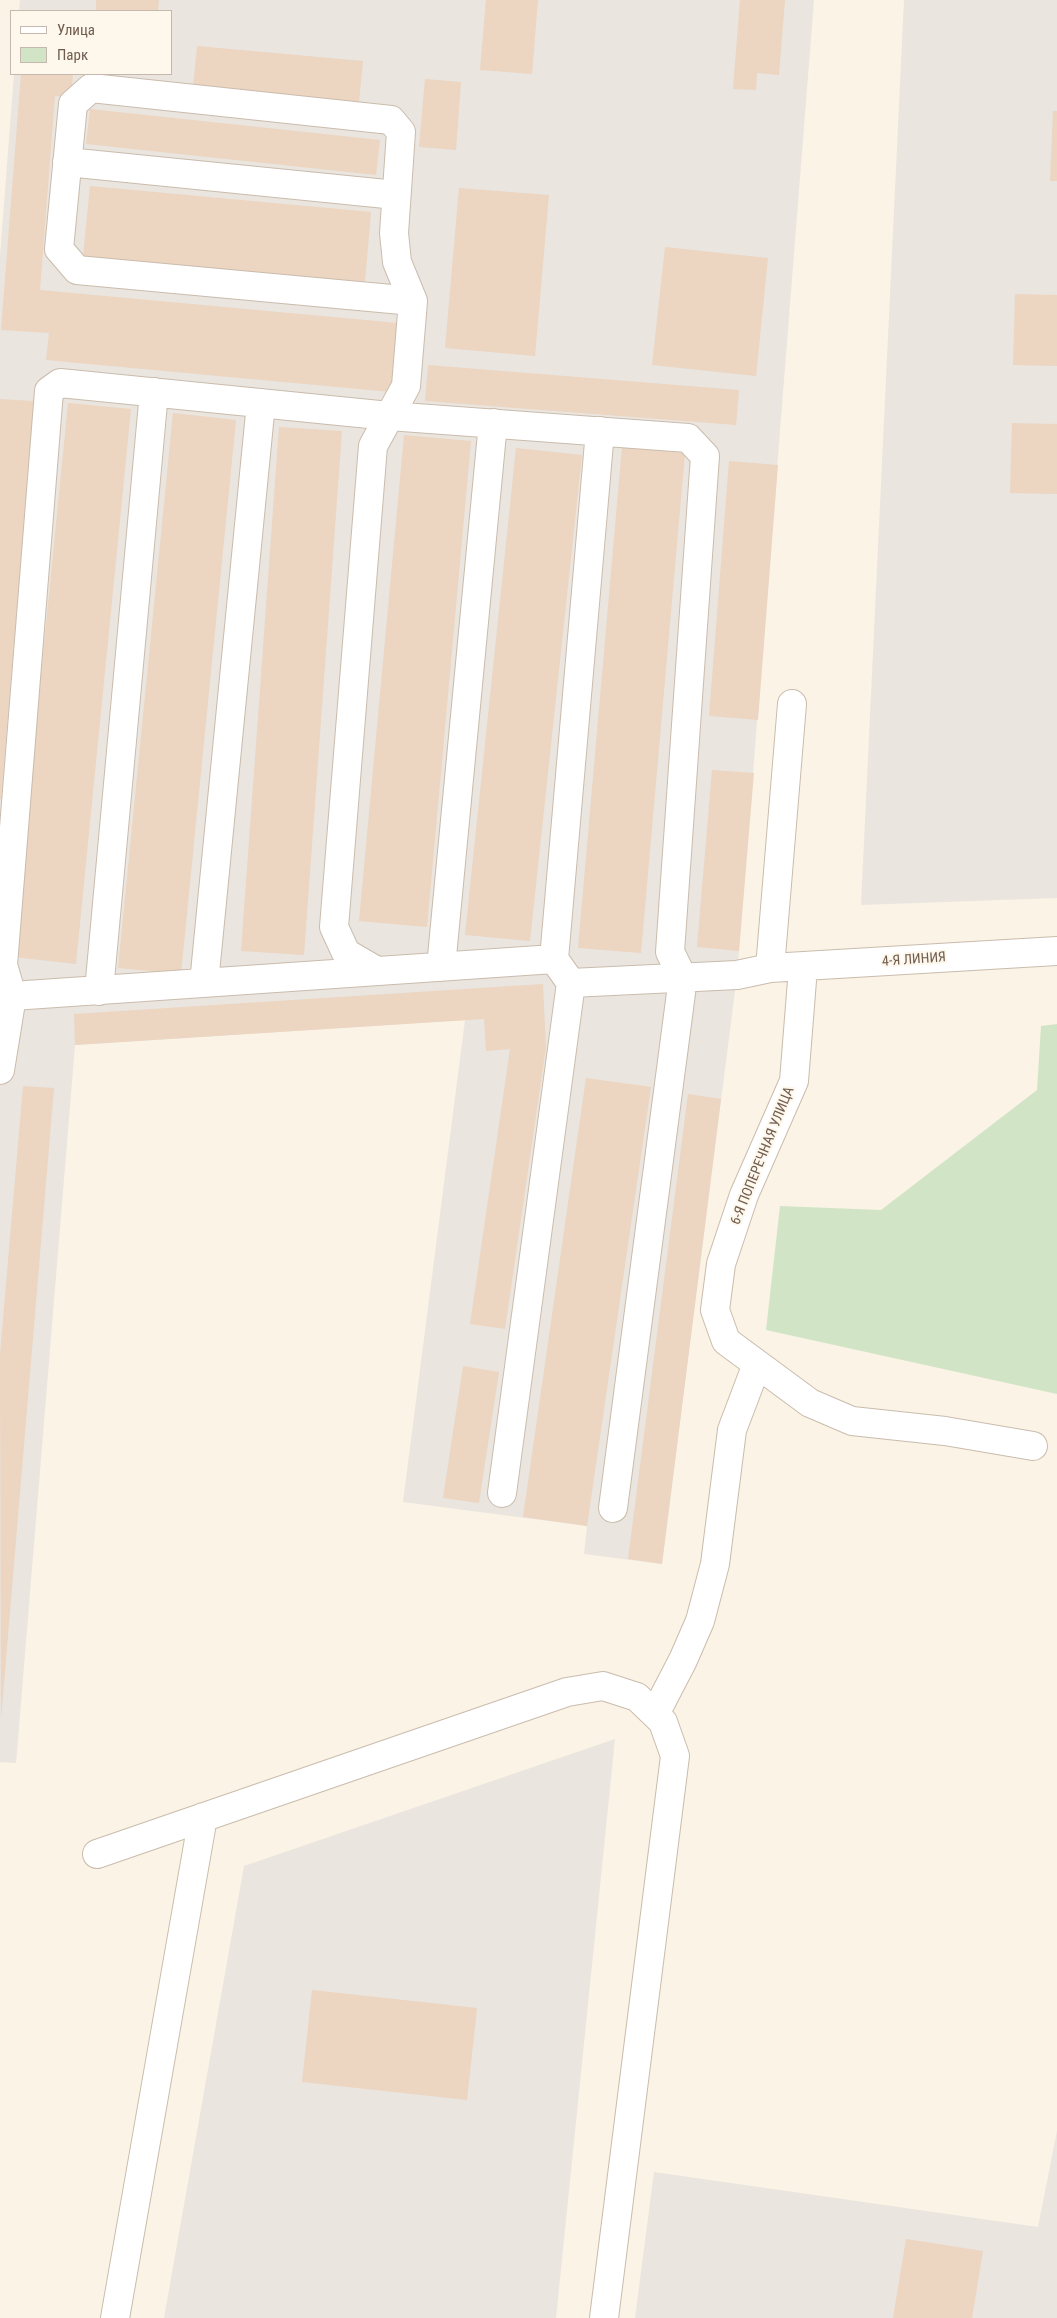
<!DOCTYPE html>
<meta charset="utf-8">
<style>
body{margin:0}
#map{position:relative;width:1057px;height:2318px;overflow:hidden;background:#faf3e6;font-family:"Roboto Condensed",sans-serif}
canvas{display:block}
.legend{position:absolute;left:10px;top:10px;width:162px;height:65px;box-sizing:border-box;background:#fdf7ec;border:1px solid #c5b9ad;margin:0;padding:6px 9px;list-style:none;font-size:15px;color:#705c4e}
.legend li{display:flex;align-items:center;gap:10px;height:25px}
.legend b{width:25px;border:1px solid #c5b9ad}
</style>
<div id="map">
<canvas width="1057" height="2318"></canvas>
<ul class="legend">
<li><b style="height:6px;background:#fff"></b>Улица</li>
<li><b style="height:14px;background:#d1e5c6"></b>Парк</li>
</ul>
</div>
<script>
const g = document.querySelector('canvas').getContext('2d');
g.lineJoin = 'round';
function fill(path, color) {
  g.fillStyle = color;
  g.fill(path, 'evenodd');
}
function shape(rows) {
  const path = new Path2D();
  for (const r of rows) {
    path.moveTo(r[0], r[1]);
    for (let i = 2; i < r.length; i += 2) path.lineTo(r[i], r[i + 1]);
  }
  return path;
}
function trace(path, color, width, dash) {
  g.strokeStyle = color;
  g.lineWidth = width;
  g.lineCap = dash ? 'butt' : 'round';
  g.setLineDash(dash || []);
  g.stroke(path);
}
function write(font, color, halo, rows, align = 'center') {
  g.font = font + ' "Roboto Condensed",sans-serif';
  g.lineWidth = 4;
  g.setLineDash([]);
  g.textBaseline = 'middle';
  g.strokeStyle = halo;
  g.fillStyle = color;
  for (const [text, x, y, turn = 0] of rows) {
    g.save();
    g.translate(x, y);
    g.rotate((+turn || 0) * Math.PI / 180);
    g.textAlign = isNaN(turn) ? turn : align;
    if (halo) g.strokeText(text, 0, 0);
    g.fillText(text, 0, 0);
    g.restore();
  }
}
const industrial = shape([
 [20,0,814,0,737,975,662,1564,584,1554,587,1526,403,1502,465,1020,75,1045,16,1763,0,1762,0,256,14,74,171,74,171,11,19,11],
 [904,0,1057,0,1057,898,861,905],
 [615,1739,556,2318,164,2318,244,1866],
 [1057,2131,1057,2318,635,2318,654,2172,1038,2227]
]);
const green = shape([
 [1057,1024,1057,1394,766,1330,780,1206,881,1210,1037,1090,1041,1026]
]);
const building = shape([
 [96,0,159,0,158,11,96,11],
 [486,0,538,0,532,74,480,70],
 [740,0,785,0,779,75,757,73,756,90,733,89],
 [197,46,363,61,359,102,193,87],
 [21,74,73,74,71,97,55,96,40,290,398,323,391,392,46,360,49,333,1,330],
 [425,79,461,82,456,150,419,147],
 [90,109,380,140,376,175,86,144],
 [1053,111,1057,111,1057,181,1050,181],
 [90,186,371,212,365,282,83,257],
 [459,188,549,195,535,356,445,348],
 [665,247,768,258,756,376,652,365],
 [1015,294,1057,295,1057,366,1013,365],
 [428,365,739,390,736,425,425,401],
 [0,399,34,401,1,799,0,799],
 [68,403,131,409,76,964,13,957],
 [173,413,236,420,181,974,118,968],
 [1012,423,1057,424,1057,494,1010,493],
 [279,427,342,431,304,955,241,951],
 [404,435,471,441,427,927,359,921],
 [622,447,685,453,641,953,578,948],
 [516,448,582,455,530,941,465,935],
 [729,461,778,465,758,720,709,716],
 [712,770,754,773,739,951,697,947],
 [543,984,546,1047,505,1329,470,1324,510,1049,486,1051,484,1019,75,1045,74,1014],
 [586,1078,651,1087,587,1526,523,1517],
 [23,1086,54,1088,1,1719,0,1354],
 [688,1094,721,1099,662,1564,628,1559],
 [463,1366,499,1372,479,1503,443,1498],
 [312,1990,477,2008,467,2100,302,2082],
 [906,2239,983,2251,972,2318,893,2318]
]);
const minor = shape([
 [67,162,396,195],
 [554,959,600,431],
 [441,967,493,423],
 [770,968,792,704],
 [803,968,794,1081,744,1195,721,1264,715,1310,726,1341,810,1403,852,1421,945,1431,1033,1446],
 [377,971,346,953,334,927,373,446,406,386,413,301,397,262,394,233,401,132,391,120,91,88,73,104,59,249,77,270,413,301],
 [204,983,261,403],
 [99,991,154,392],
 [12,996,554,959,571,983,737,975,770,968,1057,951],
 [0,1070,12,996,3,965,49,391,60,383,389,416,688,438,705,456,670,952,683,978,613,1508],
 [502,1493,571,983],
 [655,1714,683,1660,700,1621,715,1564,732,1430,757,1364],
 [97,1854,567,1692,603,1686,637,1697,663,1722,675,1756,604,2318],
 [115,2318,203,1817]
]);
const streetNames = [
 ["4-Я ЛИНИЯ",914,960,-4],
 ["6-Я ПОПЕРЕЧНАЯ УЛИЦА",763,1156,-68]
];
fill(industrial, '#eae5df');
fill(green, '#d1e5c6');
fill(building, '#ecd5c1');
trace(minor, '#cabcad', 30);
trace(minor, '#fff', 28);
write('14px', '#705c4e', '#fdf7ec', streetNames);
</script>
